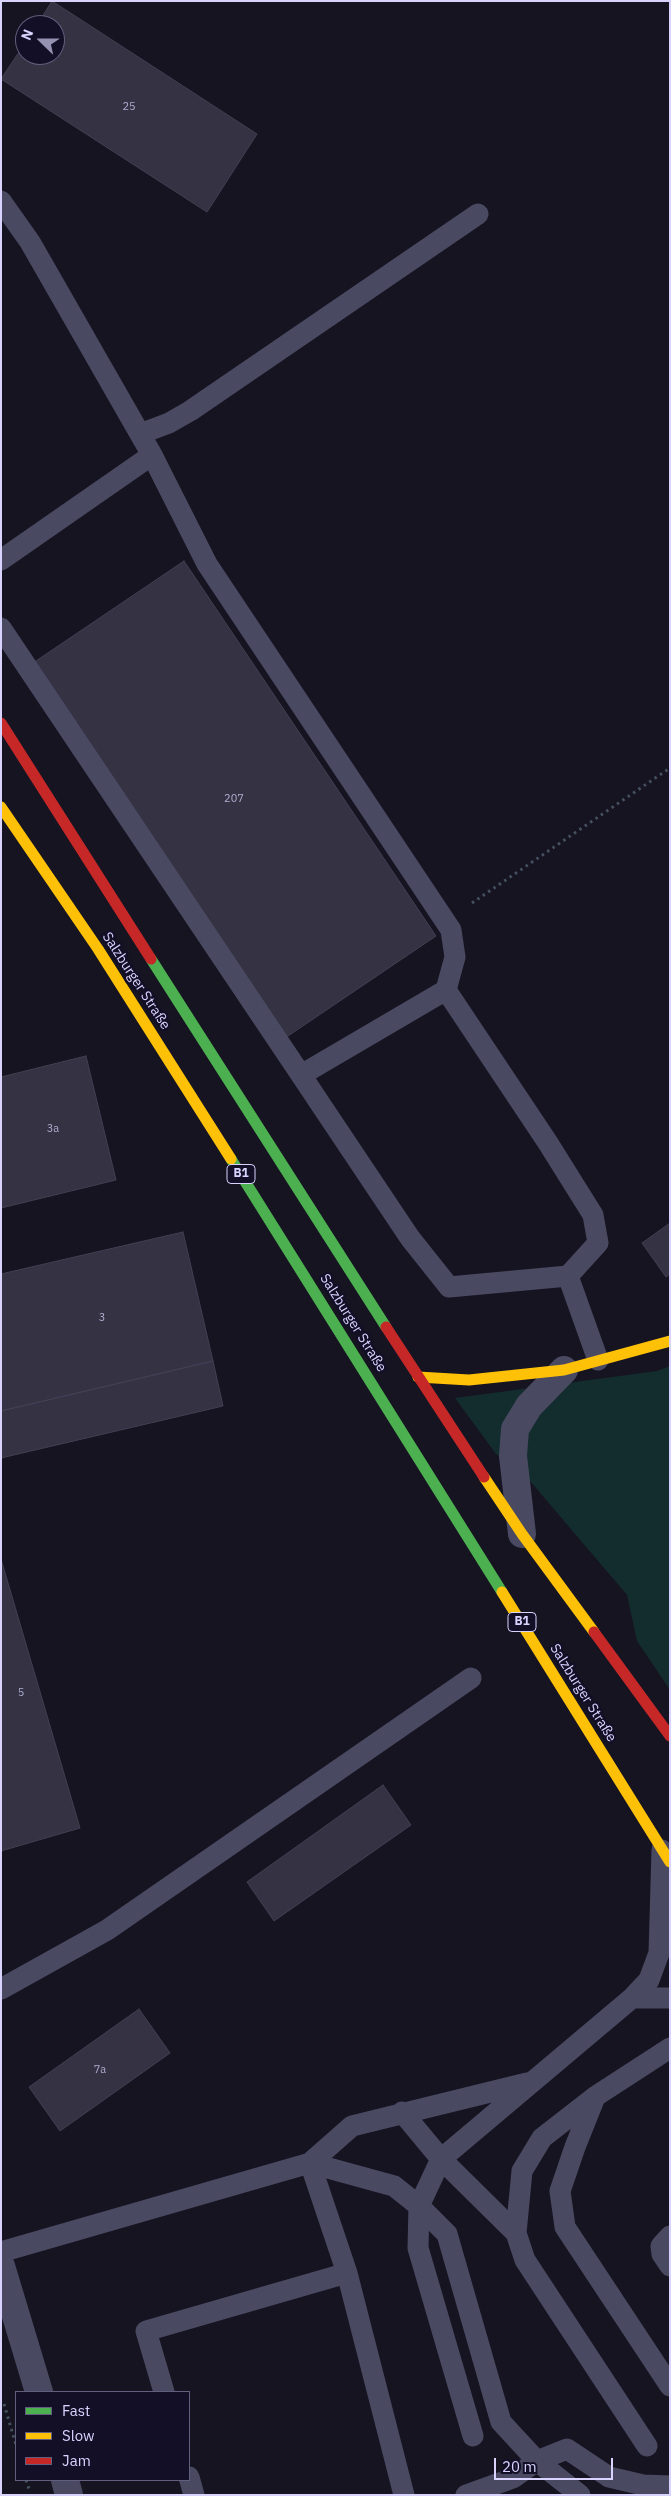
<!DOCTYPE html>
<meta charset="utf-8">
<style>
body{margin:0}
#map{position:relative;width:671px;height:2496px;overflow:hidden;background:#161421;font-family:"IBM Plex Sans",sans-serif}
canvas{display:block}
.frame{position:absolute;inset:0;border:2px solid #d9d4ff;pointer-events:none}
.legend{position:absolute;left:15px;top:2391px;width:175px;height:90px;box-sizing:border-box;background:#130f26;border:1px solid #625e7d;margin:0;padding:6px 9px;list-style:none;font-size:15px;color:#d9d4ff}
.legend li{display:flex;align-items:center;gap:10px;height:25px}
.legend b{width:25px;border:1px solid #625e7d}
.north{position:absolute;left:15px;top:15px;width:50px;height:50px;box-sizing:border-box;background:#130f26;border:1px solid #625e7d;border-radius:50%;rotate:292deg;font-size:14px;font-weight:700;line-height:20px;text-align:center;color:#d9d4ff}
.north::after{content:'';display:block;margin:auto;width:18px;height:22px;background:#9591b1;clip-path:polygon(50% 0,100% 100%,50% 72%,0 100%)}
.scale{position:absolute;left:494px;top:2458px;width:119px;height:22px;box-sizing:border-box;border:2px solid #d9d4ff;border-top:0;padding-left:6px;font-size:15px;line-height:18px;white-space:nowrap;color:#d9d4ff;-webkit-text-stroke:4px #130f26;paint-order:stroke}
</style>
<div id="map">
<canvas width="671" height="2496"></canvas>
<div class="frame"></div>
<ul class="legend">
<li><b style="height:6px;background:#4caf50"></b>Fast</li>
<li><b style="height:6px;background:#ffc107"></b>Slow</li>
<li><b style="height:6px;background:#c62828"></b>Jam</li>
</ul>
<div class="north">N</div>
<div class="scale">20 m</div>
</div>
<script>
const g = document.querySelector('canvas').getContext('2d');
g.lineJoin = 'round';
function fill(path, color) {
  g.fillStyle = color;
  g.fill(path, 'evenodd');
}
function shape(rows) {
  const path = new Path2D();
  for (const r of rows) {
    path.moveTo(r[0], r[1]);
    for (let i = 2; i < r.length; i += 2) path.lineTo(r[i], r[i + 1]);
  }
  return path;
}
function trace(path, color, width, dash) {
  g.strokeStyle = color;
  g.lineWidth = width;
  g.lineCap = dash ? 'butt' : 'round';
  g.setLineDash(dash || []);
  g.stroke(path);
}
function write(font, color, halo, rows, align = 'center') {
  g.font = font + ' "IBM Plex Sans",sans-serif';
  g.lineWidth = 5;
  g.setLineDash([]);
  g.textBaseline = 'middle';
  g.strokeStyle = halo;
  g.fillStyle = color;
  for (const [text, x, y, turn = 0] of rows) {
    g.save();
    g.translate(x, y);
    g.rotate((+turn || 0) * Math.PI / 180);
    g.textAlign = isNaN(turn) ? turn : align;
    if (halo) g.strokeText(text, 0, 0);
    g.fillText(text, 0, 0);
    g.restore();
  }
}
const green = shape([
 [670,1366,670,1690,637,1641,627,1595,530,1481,496,1454,455,1398,657,1371]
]);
const building = shape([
 [52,1,257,134,207,212,1,79,25,43,25,55,55,55,55,25,37,25,52,1],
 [184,561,436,936,285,1038,33,663,184,561],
 [86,1056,116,1180,1,1208,1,1077,86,1056],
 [670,1223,670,1274,666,1277,642,1243,670,1223],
 [183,1232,213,1361,1,1411,1,1274,183,1232],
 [213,1361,223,1406,1,1458,1,1411,213,1361],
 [1,1559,80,1828,1,1851,1,1559],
 [383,1785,411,1825,274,1921,247,1882,383,1785],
 [139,2009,170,2053,60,2131,29,2087,139,2009]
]);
const path = shape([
 [472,903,670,768],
 [4,2404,16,2445],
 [26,2480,29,2489]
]);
const lane = shape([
 [1,201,30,242,152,455,207,564,451,930,455,957,446,990,301,1075,410,1238,449,1287,568,1276,598,1360],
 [140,434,169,423,190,411,478,214],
 [1,560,152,455],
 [1,628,301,1075],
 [446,990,548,1143,593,1215,598,1243,568,1276],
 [1,1989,107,1930,471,1678],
 [632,1998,670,1998],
 [595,2097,575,2147,560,2191,565,2227,670,2386],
 [402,2112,441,2159,516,2233],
 [310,2163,394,2186,419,2206,447,2234,501,2422,537,2461,580,2495],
 [310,2163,347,2273,404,2495],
 [670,2236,661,2246,662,2254,670,2266],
 [1,2252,310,2163,352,2126,527,2083],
 [164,2392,146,2331,347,2273],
 [473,2436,418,2248,419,2206,441,2159,632,1998,649,1980,659,1953,662,1850],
 [647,2446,525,2260,516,2233,522,2171,542,2138,596,2096,670,2048],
 [189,2477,194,2495],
 [466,2495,513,2478,537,2461,567,2449,609,2477,643,2485,670,2486]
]);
const street = shape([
 [522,1534,513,1456,515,1429,529,1406,564,1370],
 [1,2266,39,2392],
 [65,2480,69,2495]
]);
const fast = shape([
 [151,959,386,1327],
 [231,1159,502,1592]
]);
const slow = shape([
 [1,807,98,949,231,1159],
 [418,1377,469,1380,564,1370,670,1341],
 [484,1477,522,1534,594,1632],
 [502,1592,670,1862]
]);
const jam = shape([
 [1,723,151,959],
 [386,1327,484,1477],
 [594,1632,670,1736]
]);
const numberNames = [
 ["25",129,107],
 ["207",234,799],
 ["3a",53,1129],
 ["3",102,1318],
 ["5",21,1693],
 ["7a",100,2070]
];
const shields = [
 [241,1174,28],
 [522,1622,28]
];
const shieldNames = [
 ["B1",241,1174],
 ["B1",522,1622]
];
const streetNames = [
 ["Salzburger Straße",136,981,57],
 ["Salzburger Straße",353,1323,58],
 ["Salzburger Straße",583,1693,58]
];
fill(green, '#132c2d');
fill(building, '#343243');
trace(building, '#433f54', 1);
trace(path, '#44505f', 3, [2.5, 4]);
trace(lane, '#4a4962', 21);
trace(street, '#4a4962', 28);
trace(fast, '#4caf50', 11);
trace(slow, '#ffc107', 11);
trace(jam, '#c62828', 11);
write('11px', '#b0acd0', null, numberNames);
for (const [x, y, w] of shields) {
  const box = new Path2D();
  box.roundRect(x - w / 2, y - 9.5, w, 19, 4);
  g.fillStyle = '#130f26';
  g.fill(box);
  trace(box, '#d9d4ff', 1);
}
write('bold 12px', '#d9d4ff', null, shieldNames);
write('14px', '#d9d4ff', '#130f26', streetNames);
</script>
